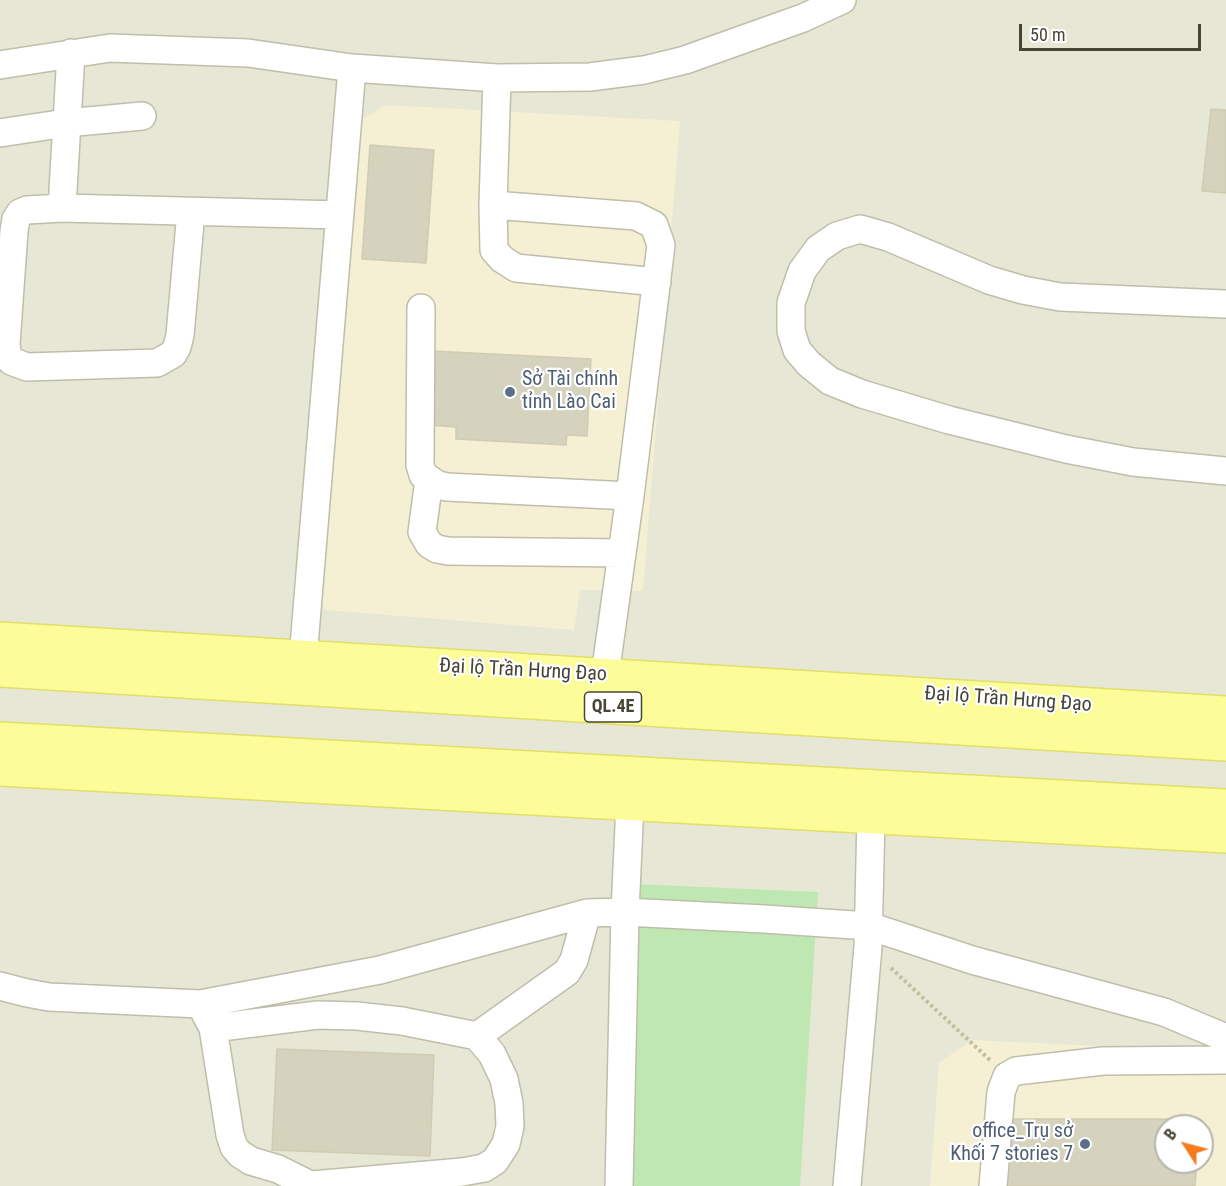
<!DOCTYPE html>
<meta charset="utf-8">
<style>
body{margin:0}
#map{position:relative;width:1226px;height:1186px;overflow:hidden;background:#f3f3e8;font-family:"Roboto Condensed",sans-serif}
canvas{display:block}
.north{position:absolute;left:1154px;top:1114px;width:60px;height:60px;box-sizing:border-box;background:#fff;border:2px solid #b5b5af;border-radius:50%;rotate:306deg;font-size:16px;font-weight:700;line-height:24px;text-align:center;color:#474536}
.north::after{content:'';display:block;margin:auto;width:21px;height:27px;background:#f57b1d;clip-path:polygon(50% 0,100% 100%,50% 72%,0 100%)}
.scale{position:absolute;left:1019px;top:24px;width:182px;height:27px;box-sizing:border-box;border:3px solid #474536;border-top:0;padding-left:8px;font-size:18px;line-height:21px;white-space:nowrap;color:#474536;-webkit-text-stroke:4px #fff;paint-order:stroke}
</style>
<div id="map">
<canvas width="1226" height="1186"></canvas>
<div class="north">B</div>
<div class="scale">50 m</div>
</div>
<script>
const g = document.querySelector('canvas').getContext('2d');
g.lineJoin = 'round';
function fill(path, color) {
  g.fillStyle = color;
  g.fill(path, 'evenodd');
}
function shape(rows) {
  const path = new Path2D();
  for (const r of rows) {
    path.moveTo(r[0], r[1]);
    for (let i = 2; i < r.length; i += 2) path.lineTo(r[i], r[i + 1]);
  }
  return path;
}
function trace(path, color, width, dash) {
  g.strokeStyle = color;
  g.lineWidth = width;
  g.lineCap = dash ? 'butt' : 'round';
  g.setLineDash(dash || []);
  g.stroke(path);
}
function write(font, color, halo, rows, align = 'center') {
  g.font = font + ' "Roboto Condensed",sans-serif';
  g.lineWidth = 4.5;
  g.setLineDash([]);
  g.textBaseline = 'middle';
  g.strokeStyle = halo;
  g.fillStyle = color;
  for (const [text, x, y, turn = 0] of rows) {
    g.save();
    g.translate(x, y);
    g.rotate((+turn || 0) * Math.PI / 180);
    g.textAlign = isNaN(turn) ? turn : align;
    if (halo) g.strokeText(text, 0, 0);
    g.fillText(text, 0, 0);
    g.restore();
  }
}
const residential = shape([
 [0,0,1226,0,1226,1186,0,1186],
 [1166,1126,1202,1126,1202,1162,1166,1162]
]);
const commercial = shape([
 [386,105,680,121,643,591,580,590,574,630,326,610,317,600,350,127],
 [972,1040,1226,1052,1226,1186,930,1186,939,1063],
 [1166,1126,1202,1126,1202,1162,1166,1162]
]);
const green = shape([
 [633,884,818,892,800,1186,610,1186]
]);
const building = shape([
 [1211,109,1226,110,1226,193,1202,191,1211,109],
 [370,145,434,150,426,263,362,259,370,145],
 [432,351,591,359,587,436,567,435,566,445,456,439,456,427,428,425,432,351],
 [277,1049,434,1055,430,1156,272,1150,277,1049],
 [1006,1119,1200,1119,1199,1126,1166,1126,1166,1162,1197,1162,1195,1186,999,1186,1006,1119]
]);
const path = shape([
 [891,968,991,1061]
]);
const minor = shape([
 [0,65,110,48,248,53,352,68,497,78,590,77,644,70,685,60,803,18,842,0],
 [497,78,493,205,494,250,502,259,516,268,657,282],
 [0,133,66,123,142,116],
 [493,205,636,216,654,225,661,245,630,496,605,675],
 [62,208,71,53],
 [191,212,180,335,177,347,173,354,157,363,27,367,11,361,7,353,6,344,14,231,16,219,20,213,27,210,62,208,340,215],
 [1226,304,1060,297,1023,290,989,280,888,237,860,229,837,236,818,249,802,271,791,303,791,331,797,350,809,364,830,381,862,394,949,420,1066,449,1133,462,1226,471],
 [421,308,420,465,423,475,438,485,447,487,630,496],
 [429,480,422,532,429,544,437,549,448,551,622,553],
 [303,658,352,68],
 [0,986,27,993,49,997,200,1004,380,970,587,913,625,912,764,919,869,926,972,960,1164,1012,1226,1038],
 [205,1013,213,1028,230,1135,234,1147,240,1154,251,1161,278,1169,312,1186],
 [213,1028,318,1015,357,1016,402,1021,477,1036,492,1054,504,1079,509,1103,510,1126,506,1144,495,1161,484,1168,462,1172,312,1185],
 [477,1036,567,972,574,960,587,913],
 [619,1186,625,912,630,804],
 [847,1186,868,947,871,817],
 [993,1186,1001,1092,1007,1076,1016,1071,1103,1061,1226,1060]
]);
const major = shape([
 [0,639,1226,713],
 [0,670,1226,744],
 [0,739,1226,806],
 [0,769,1226,836]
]);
const markers = [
 [510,392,6,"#5c6f8a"],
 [1085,1144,6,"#5c6f8a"]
];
const shields = [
 [613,707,57]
];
const shieldNames = [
 ["QL.4E",613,707]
];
const serviceNames = [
 ["Sở Tài chính",522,380],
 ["tỉnh Lào Cai",522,403],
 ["office_Trụ sở",1073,1132,"right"],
 ["Khối 7 stories 7",1073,1155,"right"]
];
const streetNames = [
 ["Đại lộ Trần Hưng Đạo",523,671,3],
 ["Đại lộ Trần Hưng Đạo",1008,700,4]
];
fill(residential, '#e7e7d6');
fill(commercial, '#f5f0d3');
fill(green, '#bfe7b1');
fill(building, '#d5d2bd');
trace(building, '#d0ccb1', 1.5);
trace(minor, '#bfbeaa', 30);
trace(major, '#e1df68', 36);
trace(path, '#c0be9c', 4, [3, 3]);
trace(minor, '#fff', 27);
trace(major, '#fcfc98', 33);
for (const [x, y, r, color] of markers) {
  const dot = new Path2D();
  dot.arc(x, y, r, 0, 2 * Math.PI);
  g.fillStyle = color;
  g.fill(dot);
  trace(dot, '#fff', 2);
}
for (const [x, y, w] of shields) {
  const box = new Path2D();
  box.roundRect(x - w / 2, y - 15, w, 30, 4.5);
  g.fillStyle = '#fff';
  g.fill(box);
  trace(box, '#474536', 1.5);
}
write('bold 18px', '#474536', null, shieldNames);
write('20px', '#4e5e75', '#fff', serviceNames, 'left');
write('20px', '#474536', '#fff', streetNames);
</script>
